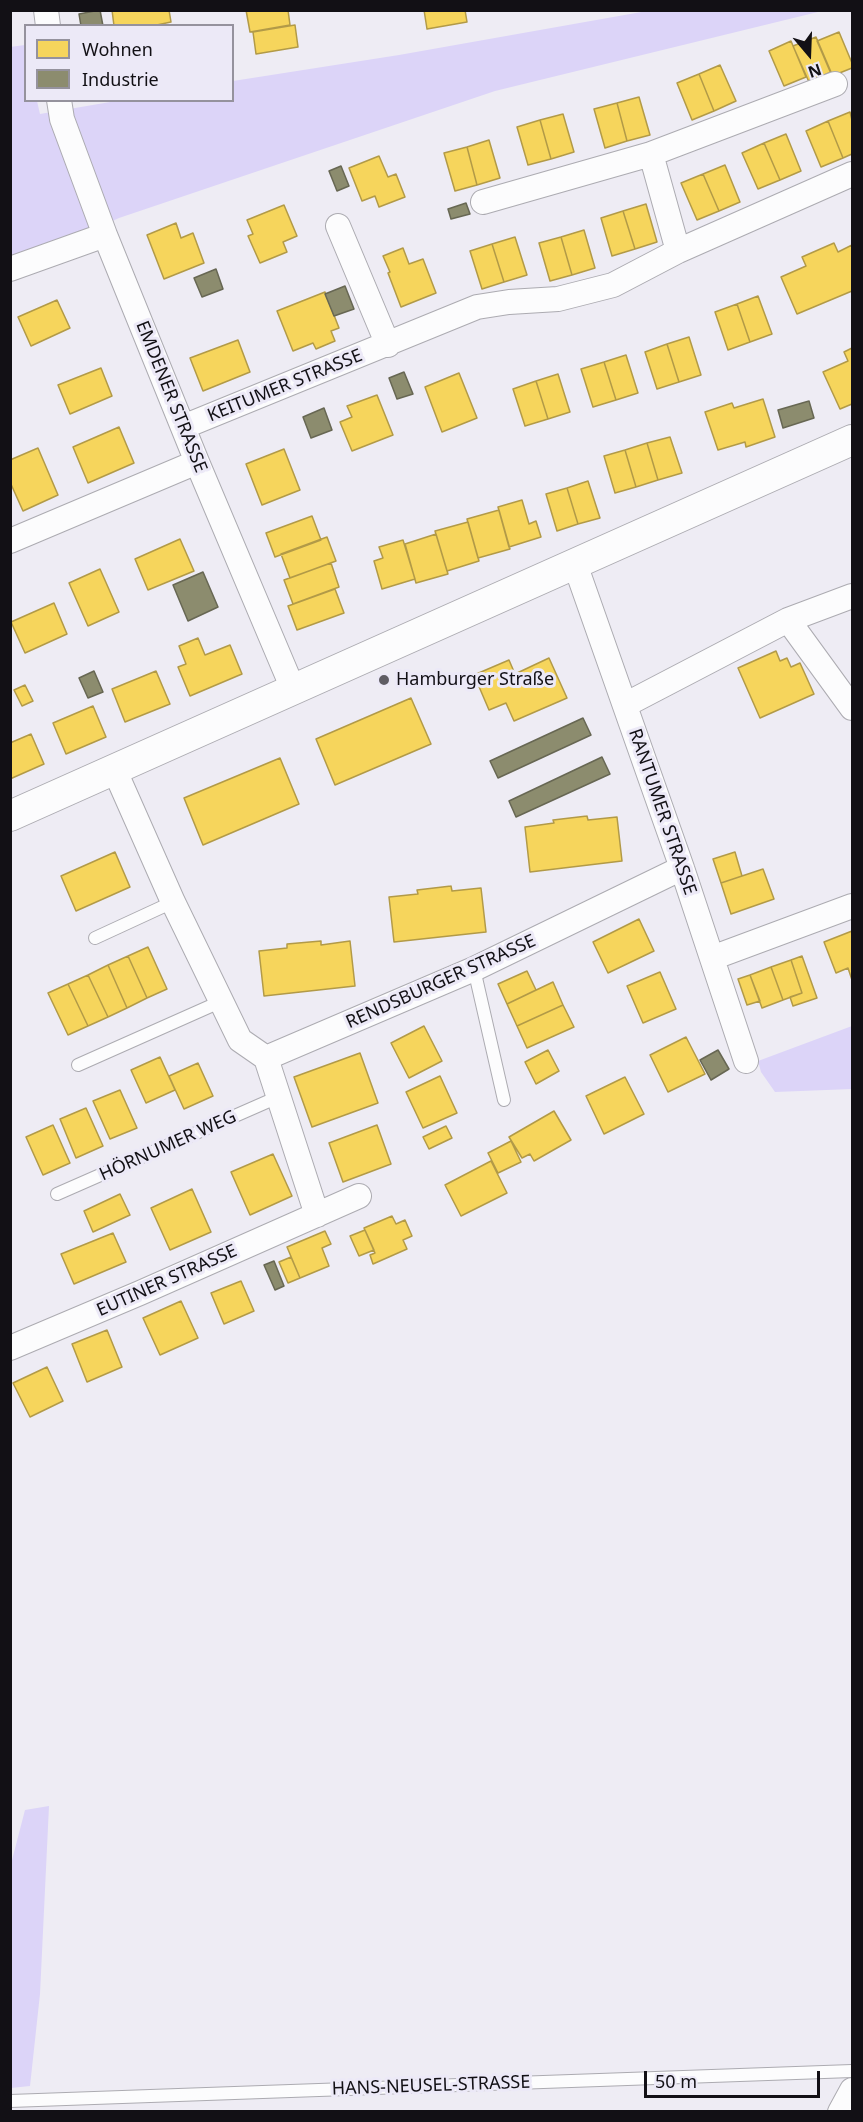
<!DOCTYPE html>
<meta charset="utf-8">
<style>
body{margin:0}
#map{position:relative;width:863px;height:2122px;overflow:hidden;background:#eeecf4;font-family:"Noto Sans",sans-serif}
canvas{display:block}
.frame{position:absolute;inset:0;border:12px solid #121015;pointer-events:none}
.legend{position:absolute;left:24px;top:24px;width:210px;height:78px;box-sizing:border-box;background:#ece9f7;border:2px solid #95929d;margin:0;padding:8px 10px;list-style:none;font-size:18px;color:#121015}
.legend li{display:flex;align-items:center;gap:12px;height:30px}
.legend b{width:30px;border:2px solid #95929d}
.north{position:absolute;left:779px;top:24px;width:60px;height:60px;-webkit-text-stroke:4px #ece9f7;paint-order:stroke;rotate:161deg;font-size:16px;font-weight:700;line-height:24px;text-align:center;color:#121015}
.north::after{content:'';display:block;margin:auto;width:21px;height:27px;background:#121015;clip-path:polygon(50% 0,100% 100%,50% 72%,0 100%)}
.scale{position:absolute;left:644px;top:2071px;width:176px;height:27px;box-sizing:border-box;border:3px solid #121015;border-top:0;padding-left:8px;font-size:18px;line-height:21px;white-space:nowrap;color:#121015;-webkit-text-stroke:4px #ece9f7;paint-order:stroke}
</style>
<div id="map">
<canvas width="863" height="2122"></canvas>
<div class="frame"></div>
<ul class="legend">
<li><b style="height:16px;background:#f6d55c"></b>Wohnen</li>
<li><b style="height:16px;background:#8c8c6e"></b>Industrie</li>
</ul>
<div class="north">N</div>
<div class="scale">50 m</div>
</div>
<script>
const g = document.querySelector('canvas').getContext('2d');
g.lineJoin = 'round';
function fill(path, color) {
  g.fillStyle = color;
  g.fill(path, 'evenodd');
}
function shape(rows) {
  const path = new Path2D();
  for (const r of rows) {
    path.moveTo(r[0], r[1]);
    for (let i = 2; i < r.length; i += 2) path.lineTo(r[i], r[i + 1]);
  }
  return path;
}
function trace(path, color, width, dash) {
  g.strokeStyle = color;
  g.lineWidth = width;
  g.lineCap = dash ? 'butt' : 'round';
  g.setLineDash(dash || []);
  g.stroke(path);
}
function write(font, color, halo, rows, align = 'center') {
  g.font = font + ' "Noto Sans",sans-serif';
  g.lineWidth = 6;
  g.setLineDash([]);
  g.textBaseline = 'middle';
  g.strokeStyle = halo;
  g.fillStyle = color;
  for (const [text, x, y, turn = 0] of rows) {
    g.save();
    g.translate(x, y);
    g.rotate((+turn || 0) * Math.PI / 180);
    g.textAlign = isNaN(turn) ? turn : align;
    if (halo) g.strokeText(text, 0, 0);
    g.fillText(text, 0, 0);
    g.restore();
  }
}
const green = shape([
 [647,11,822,11,495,91,119,218,60,245,11,263,10,47,25,45,26,100,37,101,40,114,116,101,232,100,233,81,399,55],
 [852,1026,852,1089,775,1092,761,1072,758,1061],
 [49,1806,40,1994,30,2086,11,2088,11,1864,25,1810]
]);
const homes = shape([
 [112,10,169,10,171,22,152,26,114,26,112,10],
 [246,10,288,10,290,25,250,32,246,10],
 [424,10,465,10,467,22,427,29,424,10],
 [295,25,298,47,256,54,253,32,295,25],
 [839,32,852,63,852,68,832,76,817,41,839,32],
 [816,37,831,72,809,82,793,46,816,37],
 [791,41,806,77,784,86,769,51,791,41],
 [720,65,736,101,714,111,699,74,720,65],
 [699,74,714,111,692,120,677,83,699,74],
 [639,97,650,135,627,141,617,103,639,97],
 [617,103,627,141,605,148,594,109,617,103],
 [850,112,852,120,852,154,843,158,828,121,850,112],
 [563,114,574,152,551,159,540,120,563,114],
 [540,120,551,159,528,165,517,127,540,120],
 [828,121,843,158,821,167,806,131,828,121],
 [786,134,801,171,780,180,764,143,786,134],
 [489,140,500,178,477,185,467,147,489,140],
 [764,143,780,180,758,189,742,153,764,143],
 [467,147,477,185,455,191,444,153,467,147],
 [379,156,388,177,396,174,405,197,379,207,375,196,362,201,349,168,379,156],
 [725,165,740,202,719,211,703,174,725,165],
 [703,174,719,211,697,220,681,183,703,174],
 [646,204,657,242,635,249,623,211,646,204],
 [284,205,297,236,283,242,287,252,260,263,248,236,253,234,247,220,284,205],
 [623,211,635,249,612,256,601,218,623,211],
 [176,223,181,238,193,233,204,263,164,279,147,235,176,223],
 [584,230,595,268,572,275,561,237,584,230],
 [515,237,527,275,504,282,492,244,515,237],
 [561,237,572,275,550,281,539,243,561,237],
 [834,243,838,252,852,245,852,291,797,314,781,277,806,266,802,257,834,243],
 [492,244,504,282,482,289,470,251,492,244],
 [403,248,409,264,423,259,436,293,401,307,388,273,390,272,383,256,403,248],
 [325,292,339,328,331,331,335,341,316,349,313,343,293,351,277,311,325,292],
 [758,296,772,334,750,342,737,304,758,296],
 [57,300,70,328,31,346,18,317,57,300],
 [737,304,750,342,728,350,715,312,737,304],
 [689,337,701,375,679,382,667,344,689,337],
 [238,340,250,372,203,391,190,358,238,340],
 [667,344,679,382,657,389,645,352,667,344],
 [852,348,852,404,840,409,823,372,848,361,844,352,852,348],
 [626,355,638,393,616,400,604,362,626,355],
 [604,362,616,400,593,407,581,369,604,362],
 [101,368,112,396,70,414,58,385,101,368],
 [459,373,477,418,442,432,425,387,459,373],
 [558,374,570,412,548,419,536,381,558,374],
 [536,381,548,419,525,426,513,389,536,381],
 [377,395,393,435,352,451,340,422,352,417,347,406,377,395],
 [763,399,775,437,746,447,745,442,718,450,705,412,732,403,734,408,763,399],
 [119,427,134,463,88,483,73,447,119,427],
 [670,437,682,473,658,480,647,443,670,437],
 [647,443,658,480,636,487,625,450,647,443],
 [38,448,58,495,23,511,10,482,10,460,38,448],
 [284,449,300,490,262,505,246,464,284,449],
 [625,450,636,487,615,493,604,456,625,450],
 [588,481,600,518,578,524,567,488,588,481],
 [567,488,578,524,557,531,546,494,567,488],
 [522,500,529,524,536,521,541,537,509,547,498,507,522,500],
 [499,510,510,549,478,558,467,519,499,510],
 [312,516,321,540,275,557,266,533,312,516],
 [468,522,479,561,447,571,435,531,468,522],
 [436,534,448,574,416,583,405,544,436,534],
 [327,537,336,561,290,578,281,554,327,537],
 [180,539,194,571,148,590,135,559,180,539],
 [403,540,415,579,382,589,374,561,383,558,379,547,403,540],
 [331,563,339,587,293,604,284,580,331,563],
 [100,569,119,612,88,626,69,583,100,569],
 [335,589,344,613,297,630,288,606,335,589],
 [54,603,67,634,25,653,11,622,54,603],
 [198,638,205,655,230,645,242,674,190,696,178,667,186,664,179,646,198,638],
 [776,651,780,661,787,658,791,667,800,663,814,694,760,718,738,668,776,651],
 [549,658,567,698,514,721,506,703,489,710,474,675,509,660,515,674,549,658],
 [156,671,170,704,125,722,112,689,156,671],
 [25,685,33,701,22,706,14,690,25,685],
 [411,698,431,744,335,785,316,739,411,698],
 [93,706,106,737,66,754,53,723,93,706],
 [31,734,44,764,10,779,10,743,31,734],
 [280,758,299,804,203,845,184,798,280,758],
 [587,816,588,820,617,817,622,861,530,872,525,827,554,823,553,820,587,816],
 [115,852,130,887,76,911,61,876,115,852],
 [735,852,742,876,721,883,713,859,735,852],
 [763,869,774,899,731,914,721,883,763,869],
 [451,886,452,891,481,888,486,932,394,942,389,897,418,894,417,890,451,886],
 [639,919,654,951,608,973,593,942,639,919],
 [852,931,852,980,848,968,836,973,824,942,852,931],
 [321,941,321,945,350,941,355,986,264,996,259,951,287,948,287,944,321,941],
 [148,947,167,989,147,998,128,956,148,947],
 [128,956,147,998,127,1008,108,965,128,956],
 [802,956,817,998,793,1006,790,997,802,993,791,960,802,956],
 [791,960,802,993,783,1000,771,967,791,960],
 [108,965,127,1008,108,1017,88,975,108,965],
 [771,967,783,1000,762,1008,750,975,771,967],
 [527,971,536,990,507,1004,498,984,527,971],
 [660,972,676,1009,643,1023,627,986,660,972],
 [88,975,108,1017,88,1026,68,984,88,975],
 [750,975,760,1001,747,1005,738,979,750,975],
 [553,982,563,1005,517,1026,507,1004,553,982],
 [68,984,88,1026,68,1035,48,993,68,984],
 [563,1005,574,1027,527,1048,517,1026,563,1005],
 [424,1026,442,1061,409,1078,391,1043,424,1026],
 [686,1037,705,1074,668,1092,650,1055,686,1037],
 [548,1050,559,1071,536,1084,525,1062,548,1050],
 [360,1053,378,1103,312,1127,294,1077,360,1053],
 [160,1057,175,1090,146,1103,131,1070,160,1057],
 [198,1063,213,1096,184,1109,169,1076,198,1063],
 [440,1076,457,1113,423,1128,406,1092,440,1076],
 [625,1077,644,1114,604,1134,586,1096,625,1077],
 [120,1090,137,1128,110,1139,93,1101,120,1090],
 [86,1108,103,1146,76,1158,60,1119,86,1108],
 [554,1111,571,1140,534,1161,530,1154,522,1158,509,1137,554,1111],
 [53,1125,70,1163,43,1175,26,1137,53,1125],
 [377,1125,391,1164,343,1182,329,1143,377,1125],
 [446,1126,452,1138,429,1149,423,1137,446,1126],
 [511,1141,521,1162,498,1173,488,1153,511,1141],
 [273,1154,292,1196,250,1215,231,1172,273,1154],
 [491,1161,507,1193,461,1216,445,1185,491,1161],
 [192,1189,211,1232,170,1250,151,1208,192,1189],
 [120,1194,130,1215,93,1232,84,1211,120,1194],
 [392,1216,396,1224,405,1220,412,1236,403,1240,407,1249,373,1264,370,1255,375,1253,364,1228,392,1216],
 [365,1230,374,1250,359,1256,350,1236,365,1230],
 [325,1231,331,1244,322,1248,329,1266,300,1278,287,1247,325,1231],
 [113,1233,126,1262,74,1284,61,1254,113,1233],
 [291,1257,300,1278,288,1283,279,1262,291,1257],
 [241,1281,254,1311,224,1324,211,1293,241,1281],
 [181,1301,198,1338,160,1355,143,1318,181,1301],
 [107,1330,122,1367,87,1382,72,1344,107,1330],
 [47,1367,63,1401,30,1417,13,1383,47,1367]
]);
const industry = shape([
 [100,10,103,26,81,26,79,14,100,10],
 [341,166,349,186,337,191,329,171,341,166],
 [466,203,470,214,451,219,448,209,466,203],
 [216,269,223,289,202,297,194,278,216,269],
 [345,286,354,309,334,316,325,294,345,286],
 [404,372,413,394,397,399,389,378,404,372],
 [809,401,814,418,783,428,778,410,809,401],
 [324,408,332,430,311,438,303,417,324,408],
 [203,572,218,607,188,621,173,585,203,572],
 [94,671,103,692,88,698,79,678,94,671],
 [583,718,591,735,498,778,490,761,583,718],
 [602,757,610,774,516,817,509,801,602,757],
 [718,1050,729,1069,711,1080,700,1060,718,1050],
 [274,1261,284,1286,275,1290,264,1265,274,1261]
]);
const service = shape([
 [95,938,173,902],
 [474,969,504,1100],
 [78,1065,222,1001],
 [57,1194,278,1097],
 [10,2101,852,2071]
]);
const minor = shape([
 [46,10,48,26],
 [59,100,62,119,105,235,197,462,293,689],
 [483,202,651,154],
 [338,226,388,345],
 [678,251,651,154,835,84],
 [10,269,105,235],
 [183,427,477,307,509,302,558,299,613,285,678,251,852,174],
 [10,541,197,462],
 [575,564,682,868,746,1061],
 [788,620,852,708],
 [625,705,788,620,852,596],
 [115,771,173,902,240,1040,266,1058,474,969,682,868],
 [712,958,852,906],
 [266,1058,317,1215],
 [10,1348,140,1293,359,1196],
 [840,2112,852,2090]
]);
const tertiary = shape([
 [10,816,852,440]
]);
const markers = [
 [384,680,6,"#5f5d63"]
];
const streetNames = [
 ["KEITUMER STRASSE",285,386,-22],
 ["EMDENER STRASSE",171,397,68],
 ["RANTUMER STRASSE",662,812,71],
 ["RENDSBURGER STRASSE",441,982,-24],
 ["HÖRNUMER WEG",168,1146,-24],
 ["EUTINER STRASSE",167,1281,-24],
 ["HANS-NEUSEL-STRASSE",431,2086,-2]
];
const poiNames = [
 ["Hamburger Straße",396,680]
];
fill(green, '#dcd4f8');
fill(homes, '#f6d55c');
trace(homes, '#b29a47', 1.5);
fill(industry, '#8c8c6e');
trace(industry, '#676753', 1.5);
trace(service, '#acabb1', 14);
trace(minor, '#acabb1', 26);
trace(tertiary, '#acabb1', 32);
trace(service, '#fcfcfd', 12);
trace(minor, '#fcfcfd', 24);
trace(tertiary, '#fcfcfd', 30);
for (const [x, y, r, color] of markers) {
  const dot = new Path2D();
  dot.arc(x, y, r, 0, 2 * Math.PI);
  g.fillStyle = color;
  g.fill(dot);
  trace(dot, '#ece9f7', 2);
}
write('18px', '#121015', '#ece9f7', streetNames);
write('18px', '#121015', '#ece9f7', poiNames, 'left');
</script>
